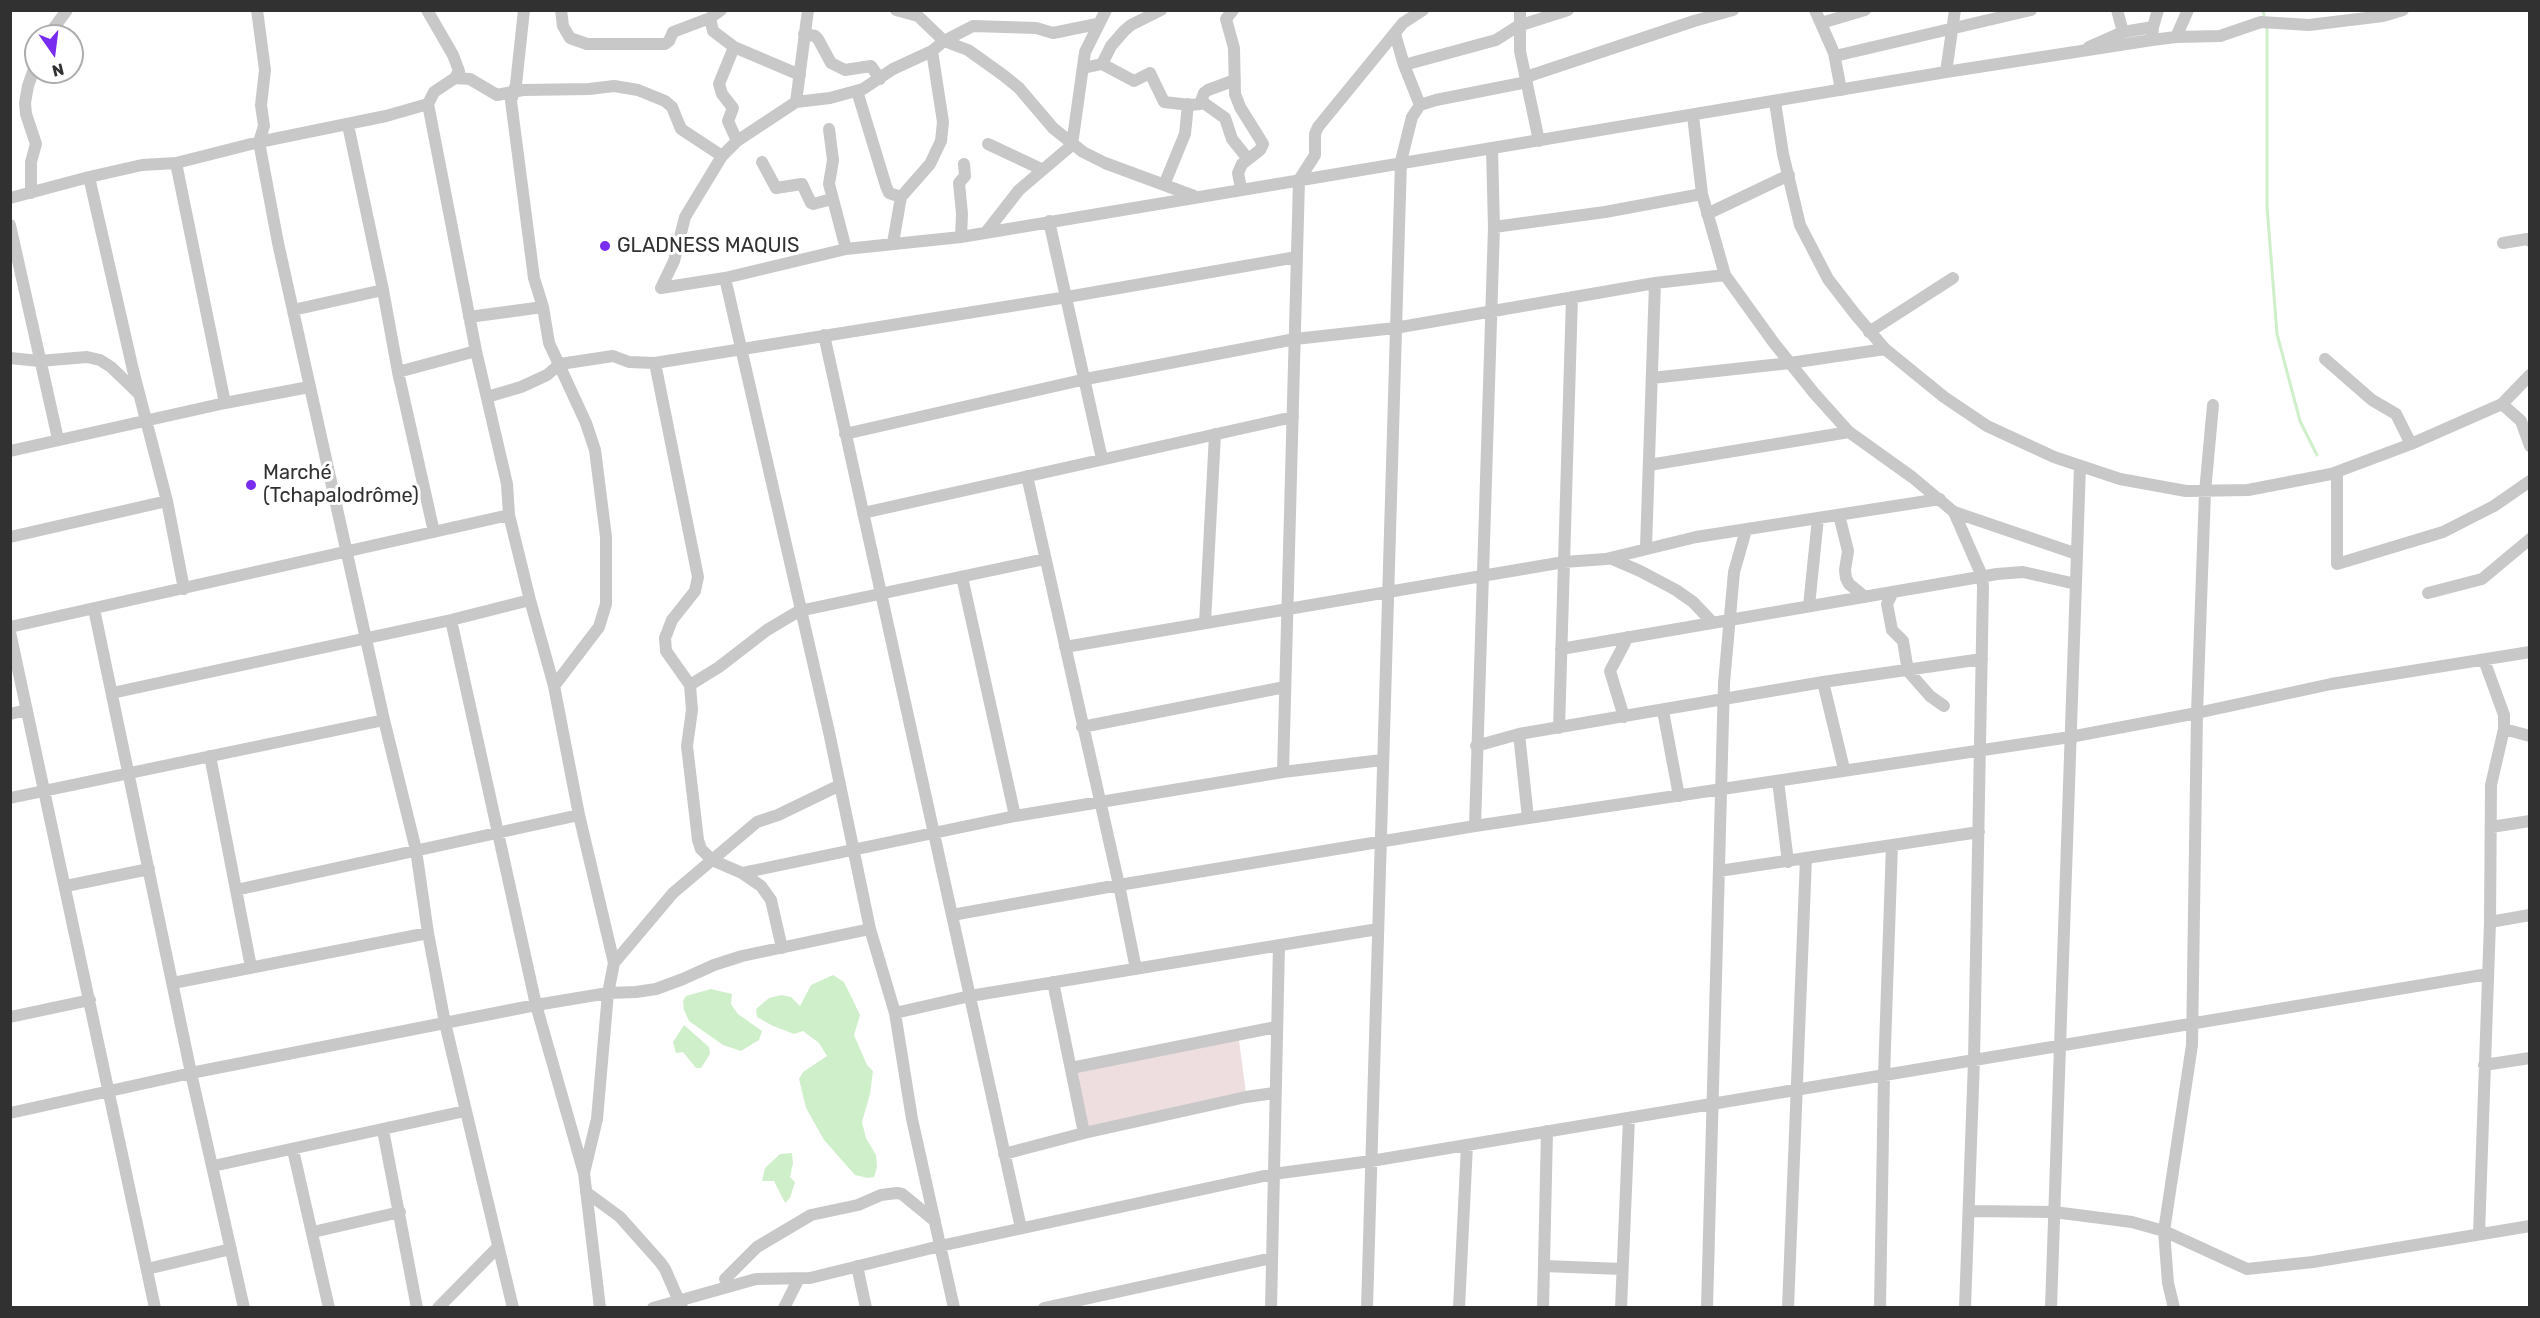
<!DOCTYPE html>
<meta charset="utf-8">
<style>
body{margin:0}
#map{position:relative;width:2540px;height:1318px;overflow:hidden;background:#fff;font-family:Rubik,sans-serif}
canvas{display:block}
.frame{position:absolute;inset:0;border:12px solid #313131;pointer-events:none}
.north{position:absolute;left:24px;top:24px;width:60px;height:60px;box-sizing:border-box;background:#fff;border:2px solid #adadad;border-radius:50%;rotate:166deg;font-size:16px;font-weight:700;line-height:24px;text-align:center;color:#313131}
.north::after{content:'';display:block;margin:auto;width:21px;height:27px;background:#782cef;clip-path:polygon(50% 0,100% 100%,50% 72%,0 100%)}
</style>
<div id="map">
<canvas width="2540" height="1318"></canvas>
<div class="frame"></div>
<div class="north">N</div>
</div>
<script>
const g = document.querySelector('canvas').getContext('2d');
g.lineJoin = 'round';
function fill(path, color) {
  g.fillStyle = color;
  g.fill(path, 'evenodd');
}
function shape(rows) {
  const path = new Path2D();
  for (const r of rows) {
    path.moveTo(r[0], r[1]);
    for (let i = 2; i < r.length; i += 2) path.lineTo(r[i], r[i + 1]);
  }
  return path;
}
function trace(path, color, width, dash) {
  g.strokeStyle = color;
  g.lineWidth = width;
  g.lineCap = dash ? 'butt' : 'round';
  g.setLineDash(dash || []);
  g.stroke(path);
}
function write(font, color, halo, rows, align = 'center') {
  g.font = font + ' Rubik,sans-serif';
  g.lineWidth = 6;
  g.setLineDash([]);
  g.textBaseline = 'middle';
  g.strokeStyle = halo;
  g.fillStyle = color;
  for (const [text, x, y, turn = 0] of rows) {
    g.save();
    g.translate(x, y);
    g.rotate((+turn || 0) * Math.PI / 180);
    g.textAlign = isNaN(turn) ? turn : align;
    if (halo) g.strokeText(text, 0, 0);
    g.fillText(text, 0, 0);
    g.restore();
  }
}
const green = shape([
 [1238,1033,1246,1093,1085,1131,1070,1063]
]);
const water = shape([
 [833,975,844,982,860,1015,854,1035,867,1065,873,1071,870,1094,862,1122,866,1138,876,1155,877,1167,874,1177,868,1178,855,1175,824,1140,806,1108,799,1079,803,1072,827,1056,819,1043,803,1031,794,1034,771,1025,757,1017,756,1009,769,998,781,995,791,997,800,1006,811,985],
 [711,989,732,994,731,1004,738,1014,762,1031,759,1040,741,1051,723,1045,689,1021,684,1010,683,1001,686,996],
 [684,1025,709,1047,710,1054,701,1068,696,1068,683,1052,676,1053,673,1042],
 [792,1153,793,1163,790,1177,795,1182,790,1198,785,1203,774,1181,762,1181,765,1168,780,1154]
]);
const stream = shape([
 [2263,10,2265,20],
 [2267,26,2267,206,2277,334,2300,421,2317,455]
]);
const minor = shape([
 [257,10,265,70,261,105,264,126,259,142,278,243,384,720,416,850,428,933,445,1023,513,1308],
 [427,10,453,55,459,71,455,78,434,92,428,104,476,351,507,484,509,515,530,600,554,686,579,815,614,963,608,993,597,1119,584,1173],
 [524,10,516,84,511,101,534,278,543,307,549,343,586,423,595,450,606,537,606,604,599,627,554,686],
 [561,10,563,26,570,38,587,44,665,44,669,41,673,32,710,18,721,10],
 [896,10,918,16,944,41,968,50,1003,75,1019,88,1053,128,1083,152,1105,163,1194,196],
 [1233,10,1226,19,1234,48,1235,94,1240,107,1263,144,1260,150,1242,164,1238,173,1241,188],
 [1520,10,1520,51,1539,141],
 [1815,10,1834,53,1841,90],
 [2117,10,2123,32],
 [710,18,713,31,734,47,800,75],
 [1821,23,1865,10],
 [2153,27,2158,10],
 [804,34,815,36,818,39,831,63,845,70,871,66,880,79],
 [1395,34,1404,65,1420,105],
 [48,36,67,10],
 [2176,37,2188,10],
 [734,47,719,84,722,94,733,108,728,121,737,141],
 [2089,47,2123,32,2153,27,2152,40],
 [1835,56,2031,10],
 [1102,64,1111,46,1124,31,1131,25,1161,10],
 [1404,65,1496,40,1518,26,1568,10],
 [1083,68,1102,64,1134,81,1150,73,1164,102,1190,105,1200,104,1204,93,1208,90,1235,80],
 [1946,72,1955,10],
 [1526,77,1694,21,1733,10],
 [455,78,470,79,497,95,523,90,589,89,614,86,638,90,665,101,672,107,681,129,722,156],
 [857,91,886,186,889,193,901,197],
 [1201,101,1225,118,1232,139,1248,159],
 [796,102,830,98,863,89,893,69,932,51,944,41,973,26,1036,28,1053,33,1097,24],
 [1775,102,1783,154,1800,225,1828,279,1855,314,1885,349,1944,397,1987,426,2054,457,2120,479,2186,491,2248,490,2331,474,2411,444,2502,404,2530,375],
 [1693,116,1702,194,1725,275,1774,343,1814,393,1849,432,1912,477,1954,512,2077,554],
 [348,125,383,290,398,372,434,532],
 [829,129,833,160,829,184,846,249],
 [988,144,1041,169],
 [762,162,776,188,802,184,811,203,813,204,832,199],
 [176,163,225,403],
 [89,177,133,370,167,501,184,589],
 [1164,185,1185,134,1188,104],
 [31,193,31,162,36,144,26,114,25,103,28,86,36,63],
 [10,198,89,177,142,165,176,163,259,142,386,116,428,104],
 [1707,214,1789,175],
 [1049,221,1102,459],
 [10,225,58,439],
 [1494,227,1605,212,1702,194],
 [987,231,1019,190,1072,145,1085,52,1106,10],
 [961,237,962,214,959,183,965,176,964,164],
 [893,243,901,197,930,164,941,141,943,122,932,51],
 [2503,243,2527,239,2530,241],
 [725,278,829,732,870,929,895,1013,912,1119,954,1308],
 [661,288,725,278,846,249,961,237,1946,72,2152,40,2176,37,2220,36,2261,22,2309,25,2383,16,2403,10],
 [661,288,674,261,685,217,722,156,737,141,796,102,808,10],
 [293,310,383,290],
 [469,317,543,307],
 [1869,332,1953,278],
 [824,335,1021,1228],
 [10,358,39,361,87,357,100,360,111,367,139,394],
 [2325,359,2372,400,2396,414,2411,444],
 [655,363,698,577,695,591,672,620,665,638,666,651,690,685,692,710,687,746,698,840,701,849,712,860,742,873,761,886,771,900,782,948],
 [398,372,476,351],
 [1652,378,1790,363,1885,349],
 [487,397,521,387,547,375,560,364,613,356,629,362,655,363,1067,297,1297,257],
 [2502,404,2521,421,2530,446],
 [845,434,1086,379,1295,339,1395,328,1655,283,1725,275],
 [10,451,225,403,309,387],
 [1649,465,1849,432],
 [2337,472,2337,564,2443,532,2494,506,2530,481],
 [1027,476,1119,885,1136,969],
 [1954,512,1982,576,1983,587,1974,1060,1965,1308],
 [863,513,1293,417],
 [1839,515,1848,551,1845,570,1846,578,1849,584,1865,597],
 [10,537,167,501],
 [1646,547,1655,283],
 [1610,558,1640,571,1676,590,1693,602,1712,622],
 [962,577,1015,816],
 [1893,592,1887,604,1892,630,1903,641,1908,671,1930,696,1944,706],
 [2428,593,2482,579,2530,539],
 [1809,606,1818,518],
 [94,609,191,1073,244,1308],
 [451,620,536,1005,584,1173,600,1308],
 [1205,623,1215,434],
 [10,627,509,515],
 [10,632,155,1308],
 [1065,647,1564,562,1606,559,1696,537,1940,499],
 [1561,649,1997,574,2023,572,2076,584],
 [1823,682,1844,769],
 [690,685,719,667,767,630,799,611,1045,559],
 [112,693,451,620,530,600],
 [1663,711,1679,796],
 [10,714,27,710],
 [1624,717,1610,671,1628,637],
 [1082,727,1285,687],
 [1559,728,1572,297],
 [2504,729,2530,736],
 [1519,734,1528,818],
 [1476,746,1519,734,1823,682,1982,659],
 [210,756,251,967],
 [1283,772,1299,180,1315,155,1315,134,1318,127,1403,23,1423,10],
 [1778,781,1788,862],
 [10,798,384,720],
 [1475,826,1494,227,1492,149],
 [2491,827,2530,821],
 [1719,871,1979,832],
 [742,873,1015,816,1283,772,1382,760],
 [66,886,149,869],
 [236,890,579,815],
 [952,915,1119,885,1475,826,2070,737,2197,713,2331,684,2530,652],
 [2490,922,2530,915],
 [614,963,673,893,757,822,778,815,838,786],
 [1053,982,1084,1133],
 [173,983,428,933],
 [895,1013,970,996,1378,929],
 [10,1017,90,1000],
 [2484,1065,2530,1058],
 [1071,1068,1276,1027],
 [10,1113,191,1073,536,1005,608,993,636,992,656,989,683,979,714,965,742,956,870,929],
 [383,1130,417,1308],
 [293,1150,329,1308],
 [1004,1154,1084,1133,1246,1097,1274,1093],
 [213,1166,465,1111],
 [586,1192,620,1217,660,1262,665,1269,682,1308],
 [1970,1211,2054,1212,2132,1222,2164,1231,2247,1269,2313,1262,2530,1226],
 [313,1232,400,1212],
 [2479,1234,2490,922,2491,785,2504,729,2504,715,2484,660],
 [857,1266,866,1308],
 [1544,1266,1622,1269],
 [147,1269,231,1249],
 [725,1279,757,1247,811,1215,858,1205,881,1195,897,1193,902,1194,935,1221],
 [438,1308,498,1247],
 [653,1308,756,1279,810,1278,940,1246,1273,1174,1371,1161,2488,974],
 [784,1308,798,1280],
 [1044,1308,1272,1258],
 [1271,1308,1279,945],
 [1367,1308,1401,161,1412,117,1420,105,1436,100,1527,82],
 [1459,1308,1467,1145],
 [1543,1308,1547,1131],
 [1621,1308,1629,1118],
 [1707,1308,1724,683,1734,572,1746,530],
 [1788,1308,1806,858],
 [1880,1308,1884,1075,1892,845],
 [2051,1308,2080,466],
 [2174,1308,2168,1283,2164,1231,2192,1045,2197,713,2205,492,2213,405]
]);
const markers = [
 [605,246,6,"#782cef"],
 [251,485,6,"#782cef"]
];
const poiNames = [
 ["GLADNESS MAQUIS",617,246],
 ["Marché",263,473],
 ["(Tchapalodrôme)",263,496]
];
fill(green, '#eedee0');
fill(water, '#cfefca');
trace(stream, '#cfefca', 3);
trace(minor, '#c8c8c8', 12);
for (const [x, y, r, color] of markers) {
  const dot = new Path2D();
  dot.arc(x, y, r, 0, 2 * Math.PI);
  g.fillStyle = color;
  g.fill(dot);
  trace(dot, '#fff', 2);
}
write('20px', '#313131', '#fff', poiNames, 'left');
</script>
